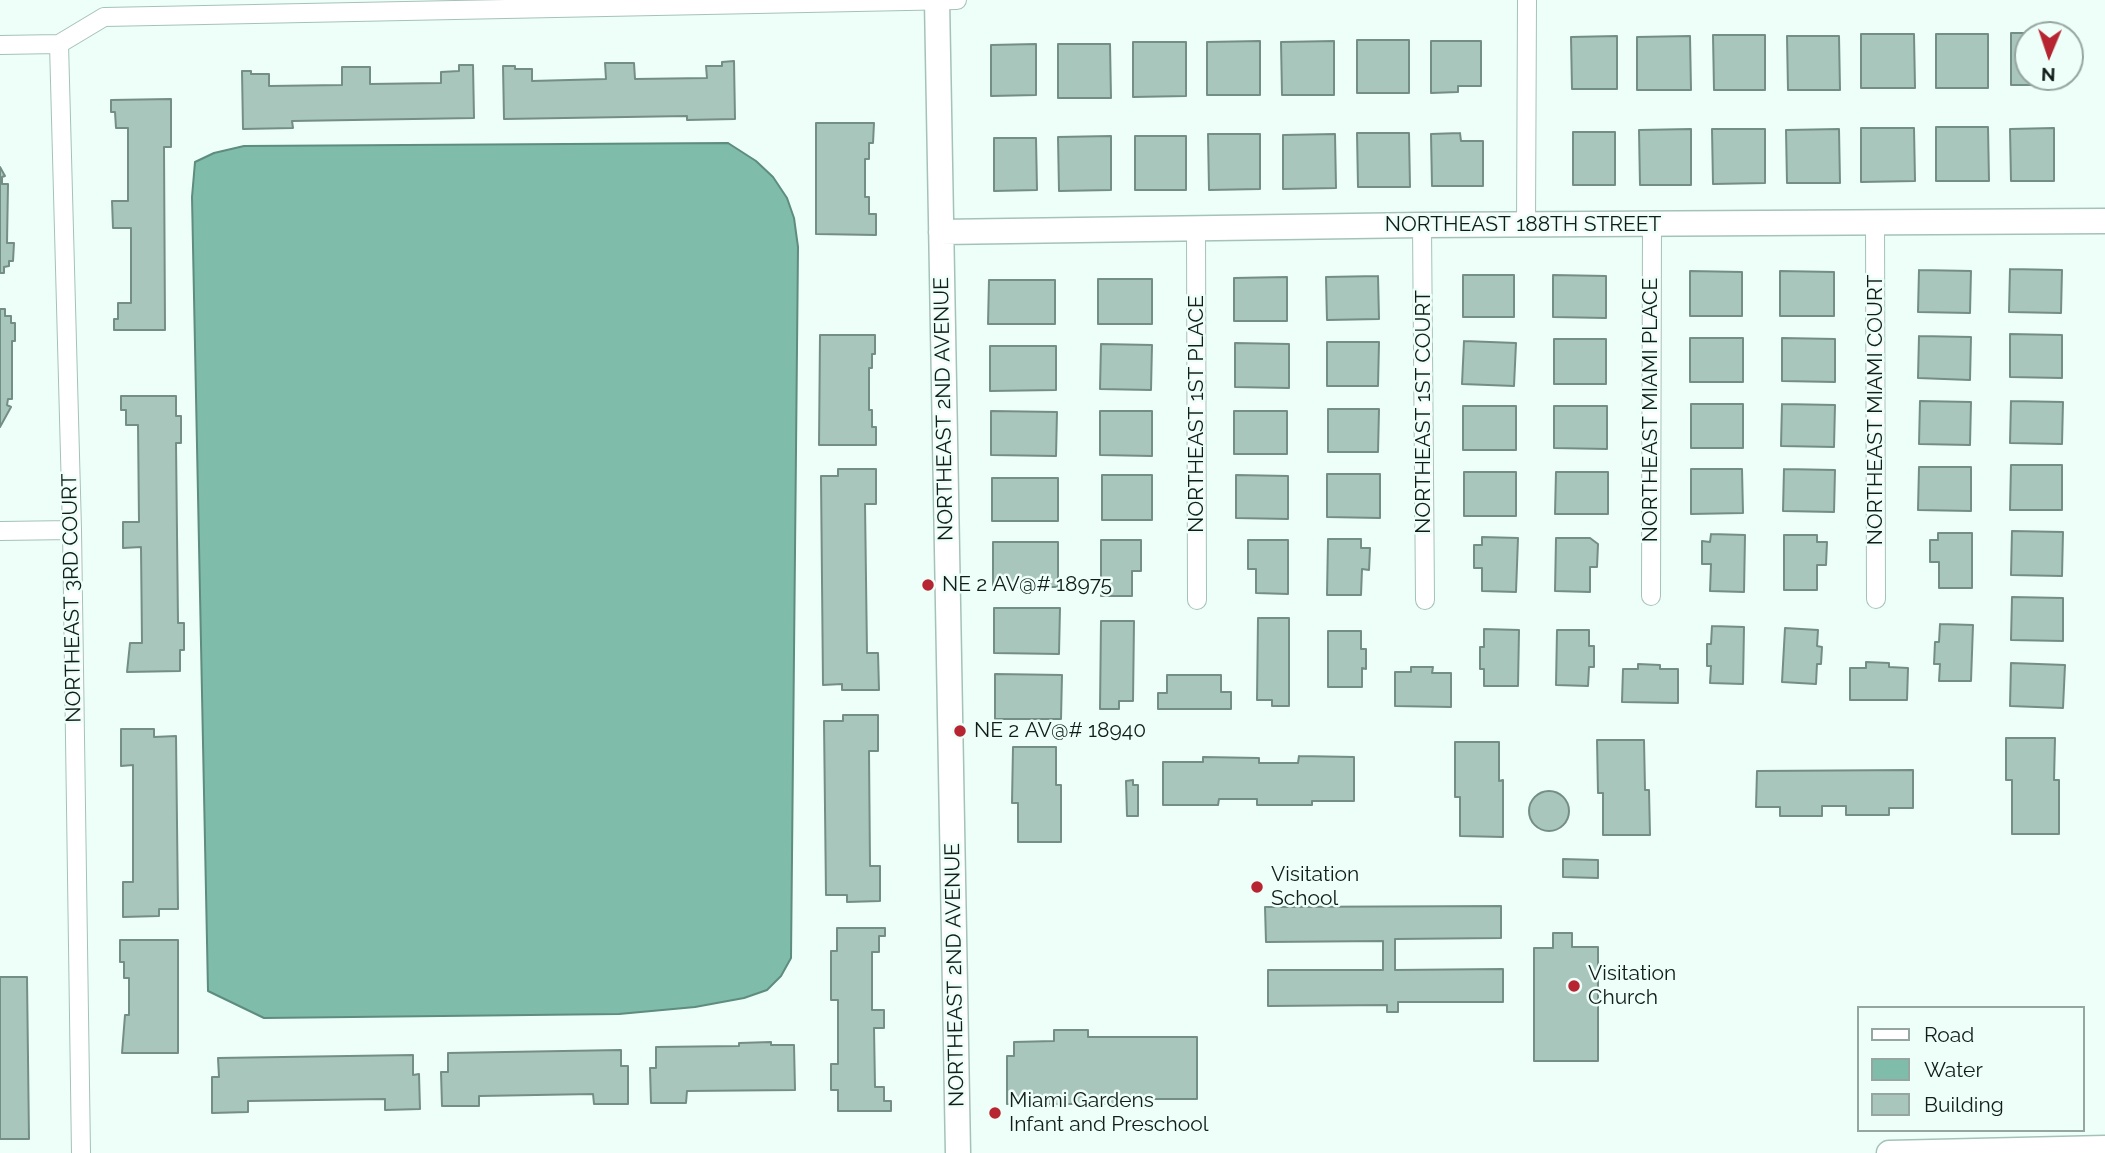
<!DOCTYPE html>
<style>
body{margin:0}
#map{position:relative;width:2105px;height:1153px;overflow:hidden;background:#edfff8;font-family:Raleway,sans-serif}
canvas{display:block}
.legend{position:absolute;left:1857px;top:1006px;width:228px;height:126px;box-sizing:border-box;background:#edfff8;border:2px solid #95a59f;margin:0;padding:9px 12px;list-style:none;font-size:21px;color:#121d19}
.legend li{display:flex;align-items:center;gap:14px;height:35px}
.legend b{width:35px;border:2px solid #95a59f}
.north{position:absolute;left:2014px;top:21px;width:70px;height:70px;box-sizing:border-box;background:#edfff8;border:2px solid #95a59f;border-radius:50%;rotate:182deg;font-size:19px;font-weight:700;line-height:28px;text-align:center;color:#121d19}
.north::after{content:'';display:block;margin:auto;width:24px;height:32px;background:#b62531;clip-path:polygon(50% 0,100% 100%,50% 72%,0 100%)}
</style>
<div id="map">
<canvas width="2105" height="1153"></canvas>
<ul class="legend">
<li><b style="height:9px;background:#fff"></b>Road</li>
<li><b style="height:19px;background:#7fbca9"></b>Water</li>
<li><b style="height:19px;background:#a9c6bc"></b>Building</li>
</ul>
<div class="north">N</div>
</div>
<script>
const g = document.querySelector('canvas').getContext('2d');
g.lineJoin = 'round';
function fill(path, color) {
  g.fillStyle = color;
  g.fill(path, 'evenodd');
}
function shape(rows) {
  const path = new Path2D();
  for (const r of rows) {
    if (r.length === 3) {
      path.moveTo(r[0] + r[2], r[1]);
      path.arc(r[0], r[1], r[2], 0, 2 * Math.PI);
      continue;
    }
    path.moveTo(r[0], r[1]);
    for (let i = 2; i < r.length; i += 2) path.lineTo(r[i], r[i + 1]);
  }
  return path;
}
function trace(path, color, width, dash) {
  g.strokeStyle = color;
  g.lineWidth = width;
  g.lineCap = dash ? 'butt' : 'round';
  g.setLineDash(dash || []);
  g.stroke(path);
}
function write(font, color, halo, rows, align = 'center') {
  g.font = font + ' Raleway,sans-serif';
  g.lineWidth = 5;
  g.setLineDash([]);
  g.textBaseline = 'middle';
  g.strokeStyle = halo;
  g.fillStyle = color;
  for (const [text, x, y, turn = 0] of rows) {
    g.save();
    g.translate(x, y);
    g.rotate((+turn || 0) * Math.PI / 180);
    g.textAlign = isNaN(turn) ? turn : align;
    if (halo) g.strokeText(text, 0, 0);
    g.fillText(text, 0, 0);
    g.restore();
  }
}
const water = shape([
 [728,143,756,161,773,177,787,198,794,218,798,247,791,958,781,976,767,990,744,998,695,1007,619,1014,264,1018,208,991,192,197,195,162,214,153,244,146,728,143]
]);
const building = shape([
 [2011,33,2053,33,2053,35,2028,35,2028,77,2054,77,2054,85,2011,85,2011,33],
 [1861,34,1914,34,1915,88,1861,88,1861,34],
 [1936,34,1988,34,1988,88,1936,88,1936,34],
 [1713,35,1765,35,1765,90,1714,90,1713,35],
 [1617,36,1617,89,1572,89,1571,37,1617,36],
 [1690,36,1691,90,1637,90,1637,37,1690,36],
 [1787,36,1839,36,1840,90,1788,90,1787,36],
 [1357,40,1409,40,1409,93,1357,93,1357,40],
 [1260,41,1260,95,1207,95,1207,42,1260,41],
 [1334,41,1334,95,1282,95,1281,42,1334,41],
 [1431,41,1481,41,1481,86,1458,86,1458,92,1431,93,1431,41],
 [1133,42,1186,42,1186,96,1133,97,1133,42],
 [1036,44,1036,95,991,96,991,45,1036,44],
 [1058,44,1110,44,1111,98,1058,98,1058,44],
 [734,61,735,119,687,120,687,116,504,119,503,66,515,66,515,69,532,69,532,81,606,79,605,63,634,63,635,79,707,78,706,66,722,66,722,62,734,61],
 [459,65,473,65,474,118,292,121,293,128,243,129,242,71,251,71,251,74,269,74,269,86,342,85,342,67,370,67,370,84,441,83,441,72,459,71,459,65],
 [171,99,171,147,164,147,165,330,114,330,114,319,118,319,118,303,131,303,131,228,113,228,112,201,128,201,128,128,116,128,115,112,111,112,111,100,171,99],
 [816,123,874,123,873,143,869,143,869,159,865,159,865,197,869,197,869,214,876,214,876,235,816,234,816,123],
 [1936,127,1988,127,1989,181,1936,181,1936,127],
 [1861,128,1914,128,1915,181,1861,182,1861,128],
 [2054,128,2054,181,2011,181,2010,129,2054,128],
 [1691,129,1691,185,1640,185,1639,130,1691,129],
 [1712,129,1765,129,1765,183,1713,184,1712,129],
 [1839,129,1840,183,1787,183,1786,130,1839,129],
 [1573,132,1615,132,1615,185,1573,185,1573,132],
 [1357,133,1409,133,1410,187,1358,187,1357,133],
 [1460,133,1461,141,1483,141,1483,186,1432,186,1431,134,1460,133],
 [1208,134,1260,134,1260,189,1209,190,1208,134],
 [1335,134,1336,188,1283,189,1283,135,1335,134],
 [1111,136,1111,190,1059,191,1058,137,1111,136],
 [1135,136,1186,136,1186,190,1135,190,1135,136],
 [994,138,1036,138,1037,190,994,191,994,138],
 [0,167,5,176,2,177,2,184,8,184,7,243,14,243,13,261,9,261,9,266,4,267,4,273,0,273,0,167],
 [2010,269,2062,270,2061,313,2009,312,2010,269],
 [1919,270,1971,271,1970,313,1918,312,1919,270],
 [1690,271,1742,272,1742,316,1690,316,1690,271],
 [1780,271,1834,272,1834,316,1780,316,1780,271],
 [1463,275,1514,275,1514,317,1463,317,1463,275],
 [1553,275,1606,276,1606,318,1553,317,1553,275],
 [1378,276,1379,319,1327,320,1326,277,1378,276],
 [1287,277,1287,321,1234,321,1234,278,1287,277],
 [1098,279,1152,279,1152,324,1098,324,1098,279],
 [989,280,1055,280,1055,324,988,324,989,280],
 [0,309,5,309,5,316,11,316,11,323,15,323,15,341,12,341,12,399,8,399,7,405,11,407,0,427,0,309],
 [2010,334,2062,335,2062,378,2010,377,2010,334],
 [820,335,875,335,875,354,872,354,872,368,869,368,869,410,872,410,872,427,876,427,876,445,819,445,820,335],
 [1919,336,1971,337,1970,380,1918,378,1919,336],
 [1690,338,1743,338,1743,382,1690,382,1690,338],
 [1782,338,1835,339,1835,382,1782,381,1782,338],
 [1554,339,1606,339,1606,384,1554,384,1554,339],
 [1464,341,1516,343,1514,386,1462,384,1464,341],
 [1327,342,1379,342,1378,386,1327,386,1327,342],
 [1235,343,1289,344,1289,388,1235,387,1235,343],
 [1101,344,1152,345,1151,390,1100,389,1101,344],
 [990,346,1056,346,1056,390,990,391,990,346],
 [121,396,176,396,176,416,181,416,181,443,176,443,178,623,184,623,184,650,180,650,180,671,127,672,130,643,142,643,141,547,123,548,123,522,139,522,138,425,126,425,126,410,121,410,121,396],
 [1920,401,1971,402,1970,445,1919,444,1920,401],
 [2011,401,2063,402,2062,444,2010,443,2011,401],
 [1691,404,1743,404,1743,448,1691,448,1691,404],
 [1782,404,1835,405,1834,447,1781,446,1782,404],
 [1463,406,1516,406,1516,450,1463,450,1463,406],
 [1554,406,1607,406,1607,449,1554,448,1554,406],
 [1328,409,1379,409,1378,452,1328,452,1328,409],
 [991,411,1057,412,1056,456,991,455,991,411],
 [1100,411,1152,411,1152,456,1100,455,1100,411],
 [1234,411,1287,411,1287,454,1234,454,1234,411],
 [2011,465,2062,465,2062,510,2010,510,2011,465],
 [1919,467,1971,467,1971,511,1918,510,1919,467],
 [838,469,876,469,876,504,865,504,867,653,878,653,879,690,842,690,842,684,823,685,821,476,838,476,838,469],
 [1691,469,1742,469,1743,513,1691,514,1691,469],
 [1784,469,1835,470,1834,512,1783,511,1784,469],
 [1464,472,1516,472,1516,516,1464,516,1464,472],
 [1556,472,1608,472,1608,514,1555,514,1556,472],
 [1327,474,1380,474,1380,518,1327,517,1327,474],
 [1102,475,1152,475,1152,520,1102,520,1102,475],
 [1236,475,1288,476,1288,519,1236,518,1236,475],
 [992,478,1058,478,1058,521,992,521,992,478],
 [2012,531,2063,532,2062,576,2011,575,2012,531],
 [1938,533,1972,533,1972,588,1939,588,1939,562,1930,562,1930,540,1938,540,1938,533],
 [1711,534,1745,535,1744,592,1710,591,1711,564,1702,564,1702,541,1710,542,1711,534],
 [1784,535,1817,535,1817,542,1827,542,1826,565,1817,565,1817,590,1784,590,1784,535],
 [1482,537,1518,538,1516,592,1482,591,1482,568,1474,568,1474,545,1482,545,1482,537],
 [1556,538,1590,538,1598,544,1597,567,1590,567,1590,592,1555,591,1556,538],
 [1328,539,1361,539,1361,548,1370,548,1369,570,1362,569,1361,595,1327,595,1328,539],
 [1101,540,1141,540,1141,571,1132,571,1132,596,1101,596,1101,540],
 [1248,540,1288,540,1288,594,1256,593,1256,569,1248,569,1248,540],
 [993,542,1058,542,1058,587,993,587,993,542],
 [2012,597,2063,598,2063,641,2011,640,2012,597],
 [994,608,1060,608,1059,654,994,653,994,608],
 [1258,618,1289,618,1289,706,1272,706,1272,700,1257,700,1258,618],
 [1101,621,1134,621,1133,701,1119,701,1119,709,1100,709,1101,621],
 [1940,624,1973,625,1971,681,1939,681,1940,664,1934,664,1935,642,1939,642,1940,624],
 [1712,626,1744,627,1743,684,1710,683,1711,666,1707,666,1707,644,1711,644,1712,626],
 [1785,628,1818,630,1817,646,1822,647,1821,664,1817,664,1816,684,1782,682,1785,628],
 [1484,629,1519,630,1518,686,1484,686,1484,669,1480,669,1480,647,1484,647,1484,629],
 [1557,630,1589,630,1589,646,1594,646,1594,667,1589,667,1588,686,1556,685,1557,630],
 [1328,631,1361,631,1361,649,1366,649,1366,669,1362,668,1362,687,1328,687,1328,631],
 [1866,662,1889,663,1889,667,1908,668,1907,700,1850,700,1850,668,1866,668,1866,662],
 [2011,663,2065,665,2063,708,2010,706,2011,663],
 [1638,664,1660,665,1660,669,1678,669,1678,703,1622,702,1623,669,1638,669,1638,664],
 [1411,667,1433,667,1432,673,1451,673,1451,707,1395,706,1395,672,1411,672,1411,667],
 [995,674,1062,675,1061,719,995,719,995,674],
 [1167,675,1221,675,1221,692,1231,692,1231,709,1158,709,1158,693,1167,693,1167,675],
 [843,715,878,715,878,751,869,751,870,866,880,866,880,901,847,902,847,895,826,895,824,721,843,721,843,715],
 [121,729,154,729,154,737,176,736,178,909,159,909,159,916,123,917,123,882,133,882,133,765,121,766,121,729],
 [2006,738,2055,738,2054,780,2059,780,2059,834,2012,834,2012,780,2006,780,2006,738],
 [1597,740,1644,740,1645,790,1649,790,1650,835,1603,835,1603,793,1598,793,1597,740],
 [1455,742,1499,742,1499,781,1503,780,1503,837,1460,836,1460,797,1455,797,1455,742],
 [1013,747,1056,747,1056,785,1061,785,1061,842,1018,842,1018,803,1012,803,1013,747],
 [1299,756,1354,757,1354,801,1312,801,1312,805,1257,805,1257,799,1219,799,1218,805,1163,805,1163,762,1203,762,1203,757,1259,758,1259,763,1298,763,1299,756],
 [1913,770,1913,808,1889,808,1889,815,1846,815,1846,806,1822,806,1822,816,1780,816,1780,807,1756,807,1757,771,1913,770],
 [1133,780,1133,785,1138,785,1138,816,1127,816,1126,781,1133,780],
 [1549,811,20],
 [1563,859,1598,860,1598,878,1563,877,1563,859],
 [1501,906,1501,938,1395,939,1395,970,1503,969,1503,1002,1398,1002,1398,1012,1387,1012,1387,1005,1268,1006,1268,970,1383,970,1383,941,1266,942,1265,907,1501,906],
 [837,928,885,928,885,936,879,936,879,952,872,952,872,1010,884,1010,884,1028,874,1028,875,1087,884,1087,884,1101,891,1101,891,1111,838,1111,838,1090,831,1090,831,1064,838,1064,838,1000,831,1000,831,951,837,951,837,928],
 [1553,933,1572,933,1572,947,1598,947,1598,1061,1534,1061,1534,948,1553,948,1553,933],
 [120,940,178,940,178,1053,122,1053,125,1015,129,1015,129,978,124,978,124,962,120,962,120,940],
 [0,977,27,977,29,1139,0,1139,0,977],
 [1054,1030,1088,1030,1088,1037,1197,1037,1197,1099,1123,1099,1123,1104,1007,1104,1007,1056,1014,1056,1014,1042,1054,1041,1054,1030],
 [771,1042,771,1045,794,1045,795,1090,687,1091,686,1103,651,1103,650,1068,656,1068,656,1047,739,1046,739,1043,771,1042],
 [621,1050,621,1066,628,1066,628,1104,594,1104,593,1094,479,1096,479,1106,442,1106,441,1072,448,1072,448,1053,621,1050],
 [413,1055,413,1075,419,1074,420,1109,385,1110,385,1099,248,1101,248,1112,212,1113,212,1077,219,1077,218,1058,413,1055]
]);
const street = shape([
 [59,44,72,530,81,1153],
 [0,45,59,44,104,17,957,0],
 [1875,221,1876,599],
 [1422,225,1425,600],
 [1526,225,1527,0],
 [1196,228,1197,600],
 [0,531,72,530],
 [1651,596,1652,224]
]);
const secondary = shape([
 [937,0,958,1153],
 [941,232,1422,225,2105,221],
 [1889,1153,2105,1148]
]);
const markers = [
 [928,585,7,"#b62531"],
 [960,731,7,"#b62531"],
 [1257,887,7,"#b62531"],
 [1574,986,7,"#b62531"],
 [995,1113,7,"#b62531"]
];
const streetNames = [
 ["NORTHEAST 188TH STREET",1523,225],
 ["NORTHEAST 2ND AVENUE",944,409,-91],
 ["NORTHEAST MIAMI PLACE",1651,410,-90],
 ["NORTHEAST MIAMI COURT",1876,410,-90],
 ["NORTHEAST 1ST COURT",1424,412,-90],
 ["NORTHEAST 1ST PLACE",1197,414,-90],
 ["NORTHEAST 3RD COURT",72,598,-91],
 ["NORTHEAST 2ND AVENUE",955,975,-91]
];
const poiNames = [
 ["NE 2 AV@# 18975",942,585],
 ["NE 2 AV@# 18940",974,731],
 ["Visitation",1271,875],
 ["School",1271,899],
 ["Visitation",1588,974],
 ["Church",1588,998],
 ["Miami Gardens",1009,1101],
 ["Infant and Preschool",1009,1125]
];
fill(water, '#7fbca9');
trace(water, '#5e8c7e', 2);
fill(building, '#a9c6bc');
trace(building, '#738e85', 2);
trace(street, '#a5c2b8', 20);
trace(secondary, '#a5c2b8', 27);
trace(street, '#fff', 18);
trace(secondary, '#fff', 24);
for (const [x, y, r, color] of markers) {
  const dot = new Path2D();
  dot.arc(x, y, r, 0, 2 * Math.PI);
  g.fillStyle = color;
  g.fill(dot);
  trace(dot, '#edfff8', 2.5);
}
write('21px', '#121d19', '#edfff8', streetNames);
write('21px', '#121d19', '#edfff8', poiNames, 'left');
</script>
